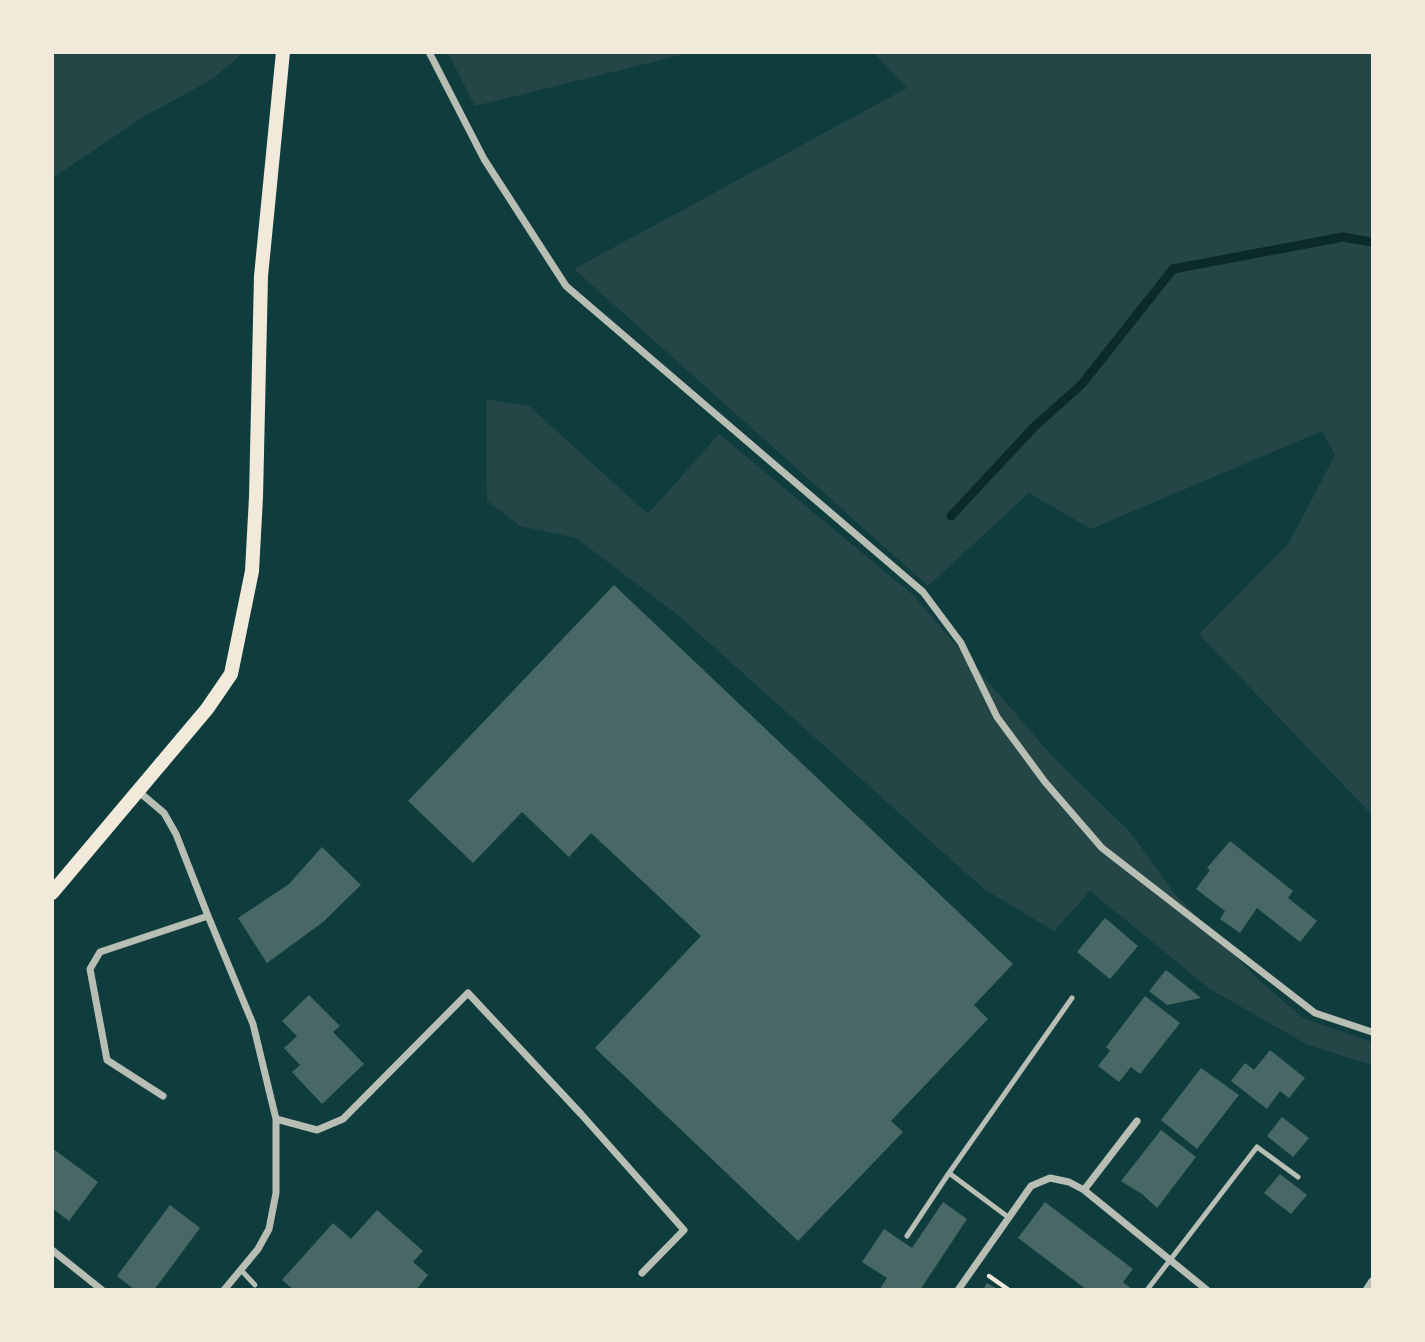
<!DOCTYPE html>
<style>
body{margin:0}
#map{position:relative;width:1425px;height:1342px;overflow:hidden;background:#0f3d3e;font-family:Montserrat,sans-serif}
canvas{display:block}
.frame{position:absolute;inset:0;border:54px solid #f1e9da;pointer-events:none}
</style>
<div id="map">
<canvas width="1425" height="1342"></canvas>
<div class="frame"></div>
</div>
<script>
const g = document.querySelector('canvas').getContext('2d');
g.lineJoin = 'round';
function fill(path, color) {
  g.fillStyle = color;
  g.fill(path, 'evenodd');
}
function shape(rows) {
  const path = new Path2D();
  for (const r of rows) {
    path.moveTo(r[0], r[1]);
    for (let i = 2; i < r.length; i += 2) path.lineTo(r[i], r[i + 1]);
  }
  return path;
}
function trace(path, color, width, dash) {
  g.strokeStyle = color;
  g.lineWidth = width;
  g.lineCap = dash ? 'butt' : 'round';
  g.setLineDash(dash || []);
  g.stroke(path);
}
const green = shape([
 [53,52,243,52,243,53,211,80,146,115,53,178],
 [448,53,689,53,475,106],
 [874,53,1372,53,1372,815,1199,634,1289,543,1335,455,1322,431,1091,529,1029,493,928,586,574,269,907,88],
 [486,399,529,406,648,514,719,434,913,595,1053,757,1131,833,1174,893,1258,979,1303,1018,1372,1042,1372,1065,1308,1045,1210,989,1090,891,1054,931,984,889,678,615,576,538,520,526,487,501]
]);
const stream = shape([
 [951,516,1035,426,1082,384,1173,269,1343,237,1372,242]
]);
const building = shape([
 [614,585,1013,964,974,1005,988,1019,891,1121,903,1132,798,1241,595,1048,701,936,591,833,569,857,522,812,473,863,408,801],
 [1230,841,1293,891,1288,898,1317,921,1300,942,1257,908,1240,933,1220,919,1225,911,1196,889,1210,870,1207,868],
 [322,847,361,885,323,922,267,963,238,918,289,884],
 [1105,918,1138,946,1110,979,1077,952],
 [1166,970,1185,985,1201,998,1167,1005,1149,991],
 [309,995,340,1026,333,1032,364,1064,322,1104,292,1072,300,1065,284,1048,297,1036,282,1021],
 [1145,996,1180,1023,1140,1074,1131,1067,1119,1082,1098,1066,1110,1051,1106,1047],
 [1270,1050,1305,1078,1289,1098,1280,1091,1267,1109,1231,1081,1245,1063,1254,1070],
 [1201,1068,1239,1095,1197,1149,1161,1120],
 [1282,1117,1309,1138,1293,1157,1267,1136],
 [1161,1130,1196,1157,1157,1208,1142,1194,1121,1181],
 [52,1148,98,1182,69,1221,52,1208],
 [1280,1174,1307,1195,1291,1214,1264,1193],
 [943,1202,967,1219,920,1290,879,1290,887,1278,862,1262,884,1229,912,1248],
 [1045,1202,1133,1269,1123,1282,1133,1290,1087,1290,1018,1238],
 [170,1205,200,1228,154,1290,135,1290,117,1276],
 [377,1210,423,1251,413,1262,428,1275,416,1290,294,1290,282,1280,333,1223,351,1239],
 [987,1283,999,1290,983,1290]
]);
const path = shape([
 [989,1276,1009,1290]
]);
const service = shape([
 [1008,1217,949,1173,1072,998],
 [907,1236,949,1173],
 [241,1270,255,1285],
 [1147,1290,1257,1147,1298,1177]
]);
const minor = shape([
 [429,52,484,159,566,286,923,592,961,643,997,717,1045,782,1102,848,1315,1013,1372,1032],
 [138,791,164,813,176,834,208,916,253,1024,276,1119,276,1193,269,1229,258,1249,224,1290],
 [163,1096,107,1060,90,969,100,952,208,916],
 [276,1119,317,1130,343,1119,468,993,581,1114,684,1230,642,1273],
 [1084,1190,1137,1121],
 [52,1250,102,1290],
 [958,1290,1031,1186,1050,1178,1069,1182,1084,1190,1207,1290],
 [1366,1290,1372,1281]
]);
const secondary = shape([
 [52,893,207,709,231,674,252,571,256,497,261,276,283,52]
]);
fill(green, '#244646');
trace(stream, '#0a2a2b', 9);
fill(building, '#486865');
trace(path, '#f1e9da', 4.5);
trace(service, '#b8beb3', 5);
trace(minor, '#b8beb3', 7);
trace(secondary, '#f1e9da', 14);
</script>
